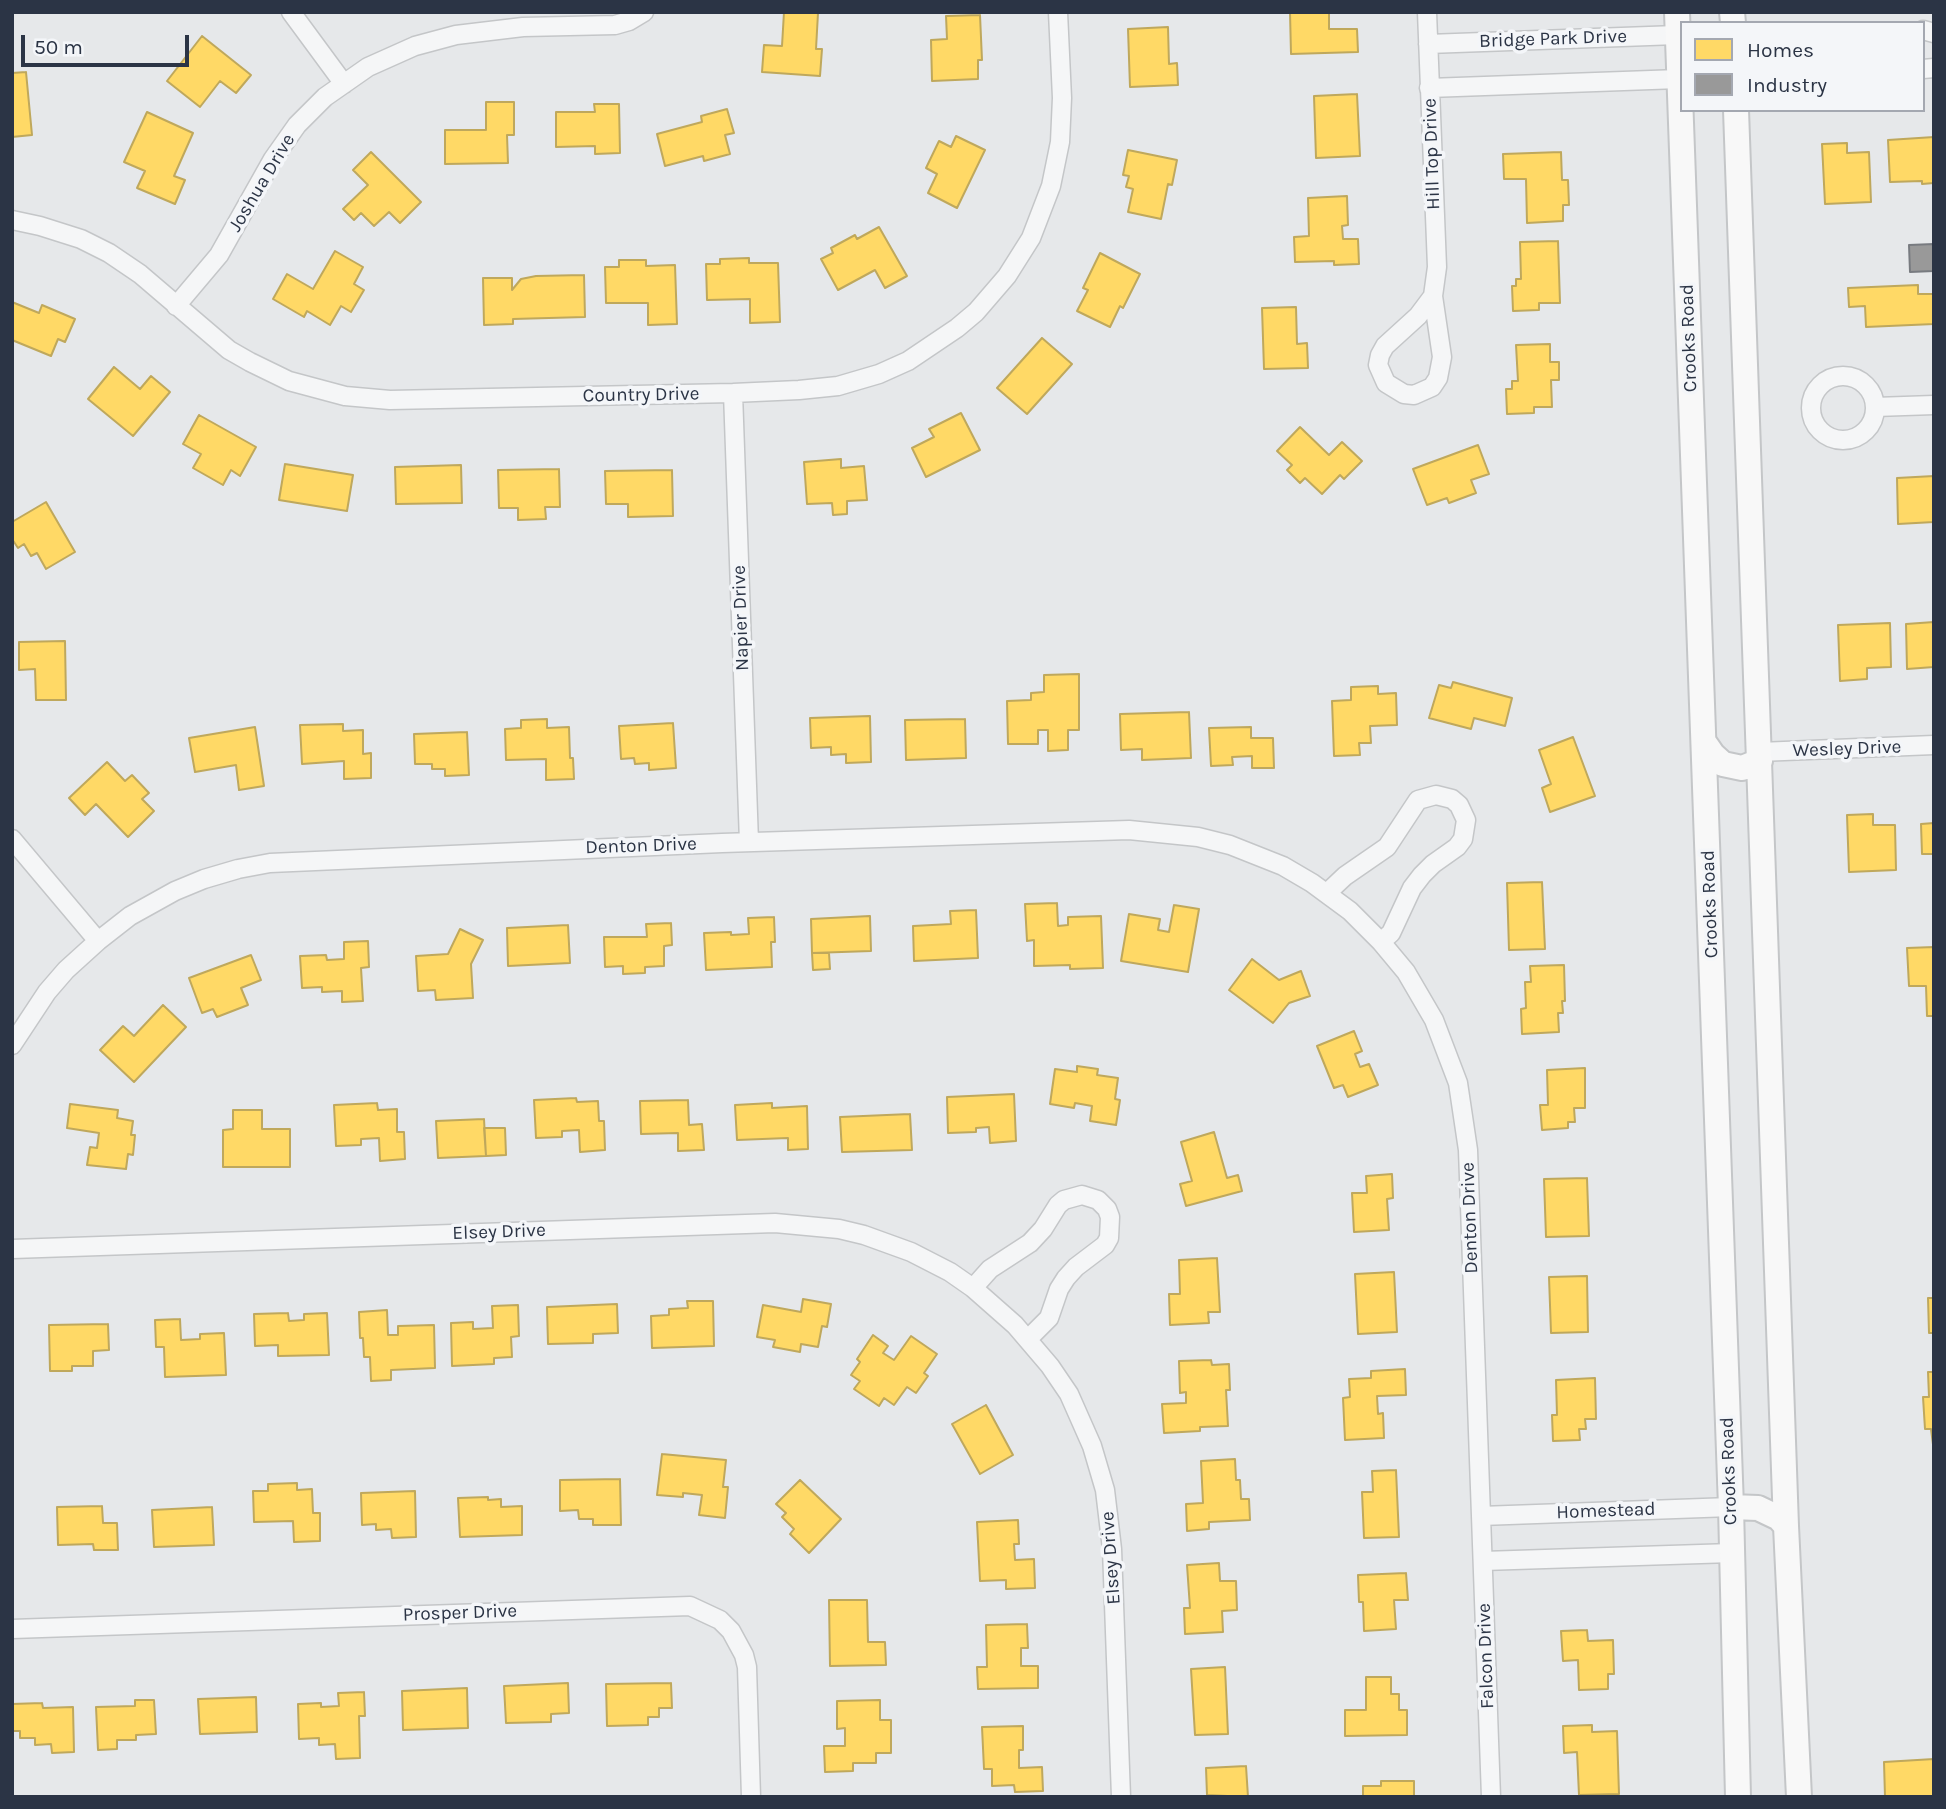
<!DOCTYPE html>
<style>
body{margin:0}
#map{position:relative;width:1946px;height:1809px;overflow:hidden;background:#e6e8ea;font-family:Karla,sans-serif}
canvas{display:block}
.frame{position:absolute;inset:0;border:14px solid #2b3445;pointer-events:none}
.legend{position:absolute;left:1680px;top:21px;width:245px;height:91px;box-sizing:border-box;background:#f4f6f9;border:2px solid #a4a8b1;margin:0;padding:9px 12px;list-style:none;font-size:21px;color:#2b3445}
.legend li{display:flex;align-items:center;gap:14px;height:35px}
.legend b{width:35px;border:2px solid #a4a8b1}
.scale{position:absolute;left:21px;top:35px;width:168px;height:32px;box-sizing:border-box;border:4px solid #2b3445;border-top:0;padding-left:9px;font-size:21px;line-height:24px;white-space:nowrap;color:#2b3445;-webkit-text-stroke:5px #f4f6f9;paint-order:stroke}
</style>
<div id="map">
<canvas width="1946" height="1809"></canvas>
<div class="frame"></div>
<ul class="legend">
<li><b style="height:19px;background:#ffd966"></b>Homes</li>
<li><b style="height:19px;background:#999"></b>Industry</li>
</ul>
<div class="scale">50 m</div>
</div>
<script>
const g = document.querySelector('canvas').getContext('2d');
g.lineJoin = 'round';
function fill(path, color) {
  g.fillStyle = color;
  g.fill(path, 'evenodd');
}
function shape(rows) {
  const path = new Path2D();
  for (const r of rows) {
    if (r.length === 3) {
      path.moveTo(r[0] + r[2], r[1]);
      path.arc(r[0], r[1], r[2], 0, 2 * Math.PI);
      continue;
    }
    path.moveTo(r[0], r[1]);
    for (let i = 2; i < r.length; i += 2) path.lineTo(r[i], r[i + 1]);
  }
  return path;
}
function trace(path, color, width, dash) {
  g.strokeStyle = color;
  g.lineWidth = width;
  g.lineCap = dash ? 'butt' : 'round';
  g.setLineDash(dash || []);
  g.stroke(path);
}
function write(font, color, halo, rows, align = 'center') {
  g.font = font + ' Karla,sans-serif';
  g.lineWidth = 7;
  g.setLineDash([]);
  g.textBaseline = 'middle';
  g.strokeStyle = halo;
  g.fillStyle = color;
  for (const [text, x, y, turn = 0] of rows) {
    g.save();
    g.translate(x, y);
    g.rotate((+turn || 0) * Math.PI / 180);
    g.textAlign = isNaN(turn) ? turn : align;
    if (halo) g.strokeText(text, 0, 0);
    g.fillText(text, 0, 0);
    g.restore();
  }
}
const homes = shape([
 [784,12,818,13,816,49,822,49,820,76,762,72,764,45,782,46,784,12],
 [1290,12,1329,12,1329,29,1357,29,1358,52,1291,54,1290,12],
 [980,15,982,60,978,60,978,79,932,81,931,40,947,39,946,16,980,15],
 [1168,27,1169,64,1177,63,1178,85,1130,87,1128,29,1168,27],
 [202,36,251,75,236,93,220,81,200,107,167,81,202,36],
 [26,72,32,135,12,137,12,73,26,72],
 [1357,94,1360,156,1316,158,1314,96,1357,94],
 [486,102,514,102,514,135,507,135,508,163,445,164,445,130,486,130,486,102],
 [594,104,619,104,620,153,595,154,595,146,556,147,556,112,595,112,594,104],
 [727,109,734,133,725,135,730,154,704,161,703,156,665,166,657,134,702,122,701,116,727,109],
 [147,112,193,133,174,176,185,180,175,204,137,188,145,171,124,162,147,112],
 [956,136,985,150,957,208,928,193,937,174,926,168,939,141,951,147,956,136],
 [1934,137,1934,183,1922,184,1922,181,1890,182,1888,140,1934,137],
 [1847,143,1847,153,1869,152,1871,202,1825,204,1822,144,1847,143],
 [1128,150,1177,160,1172,185,1168,184,1161,219,1128,212,1133,189,1126,187,1129,176,1123,175,1128,150],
 [371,152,421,202,400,223,389,212,374,226,361,213,354,220,343,209,368,185,353,170,371,152],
 [1561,152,1562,180,1568,180,1569,205,1563,205,1563,221,1527,223,1526,179,1504,179,1503,154,1561,152],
 [1347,196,1348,225,1342,226,1343,239,1358,239,1359,264,1334,265,1334,261,1295,262,1294,237,1309,236,1308,198,1347,196],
 [879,227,907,276,885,288,875,270,838,290,821,259,833,253,831,248,855,235,857,239,879,227],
 [1558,241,1560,303,1539,303,1539,310,1513,311,1512,286,1516,286,1516,279,1521,279,1520,242,1558,241],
 [335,251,363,267,354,284,364,290,351,312,341,306,330,325,307,311,304,317,273,299,287,274,313,289,335,251],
 [1100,253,1140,274,1123,308,1120,306,1110,327,1077,311,1088,290,1083,288,1100,253],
 [749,258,749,263,778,263,780,322,750,323,750,299,707,300,706,264,720,264,720,259,749,258],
 [619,260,646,260,646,266,675,265,677,324,648,325,648,303,606,303,605,267,619,267,619,260],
 [584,275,585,317,513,319,513,324,484,325,483,278,512,278,512,290,521,279,536,276,584,275],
 [1918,285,1918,294,1934,294,1934,324,1866,327,1865,306,1849,307,1848,288,1918,285],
 [12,302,39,313,42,305,75,319,65,342,58,339,51,356,12,340,12,302],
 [1296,307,1297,344,1307,343,1308,368,1264,369,1262,308,1296,307],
 [1042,338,1072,364,1027,414,997,388,1042,338],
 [1550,344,1550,362,1559,362,1559,380,1551,380,1552,407,1534,407,1534,413,1507,414,1506,389,1512,389,1512,381,1518,381,1516,345,1550,344],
 [114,367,140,389,151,376,170,392,133,436,88,399,114,367],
 [961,413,980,450,926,477,912,448,934,437,929,429,961,413],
 [199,415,256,447,240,476,231,470,223,485,193,468,201,454,183,444,199,415],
 [1300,427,1329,455,1342,442,1362,461,1344,479,1340,475,1322,494,1305,478,1300,483,1287,470,1292,465,1277,451,1300,427],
 [1478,445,1489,474,1471,480,1476,493,1449,503,1447,498,1427,505,1413,469,1478,445],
 [841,459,841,468,864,466,867,500,847,501,847,514,833,515,832,503,807,504,804,462,841,459],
 [285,464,353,475,347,511,279,500,285,464],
 [461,465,462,503,396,504,395,467,461,465],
 [559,469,560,507,545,507,546,519,518,520,518,508,499,508,498,470,559,469],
 [672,470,673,516,628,517,628,504,606,504,605,471,672,470],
 [1934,476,1934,522,1898,524,1897,478,1934,476],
 [46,502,75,552,46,569,37,553,31,556,24,544,18,548,12,539,12,522,46,502],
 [1934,622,1934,667,1907,669,1906,624,1934,622],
 [1890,623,1891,667,1867,668,1867,679,1840,681,1838,625,1890,623],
 [65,641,66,700,36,700,35,669,19,670,19,642,65,641],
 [1079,674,1079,730,1068,730,1068,750,1048,751,1048,730,1038,730,1038,744,1008,744,1007,701,1031,700,1031,693,1044,692,1044,675,1079,674],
 [1453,682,1512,698,1505,726,1474,718,1471,729,1429,718,1439,685,1451,688,1453,682],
 [1378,686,1378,694,1396,693,1397,725,1370,726,1371,743,1359,743,1360,755,1334,756,1332,701,1351,700,1351,687,1378,686],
 [1189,712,1191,758,1142,760,1142,749,1121,750,1120,714,1189,712],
 [870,716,871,762,846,763,846,754,831,755,831,747,811,748,810,718,870,716],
 [547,719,547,728,569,727,570,758,573,758,574,779,546,780,546,759,506,760,505,729,521,728,521,720,547,719],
 [965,719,966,758,906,760,905,720,965,719],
 [673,723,676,768,649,770,649,763,635,764,634,758,621,759,619,726,673,723],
 [343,724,343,731,363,730,363,754,371,753,371,778,344,779,344,761,302,764,300,725,343,724],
 [255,727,264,786,239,790,236,765,195,772,189,738,255,727],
 [1251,727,1251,738,1273,738,1274,768,1252,768,1252,756,1232,757,1233,765,1211,766,1209,728,1251,727],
 [467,732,469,775,445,776,445,769,432,769,432,764,415,764,414,734,467,732],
 [1573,737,1595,796,1550,812,1542,788,1551,784,1539,750,1573,737],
 [107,762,125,781,132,775,149,793,142,799,154,811,128,837,96,804,85,815,69,798,107,762],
 [1873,814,1873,825,1895,825,1896,870,1849,872,1847,815,1873,814],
 [1934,823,1934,854,1922,854,1921,824,1934,823],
 [1542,882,1545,949,1509,950,1507,883,1542,882],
 [1057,903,1058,926,1068,925,1068,917,1101,916,1103,968,1070,969,1070,965,1034,966,1034,940,1027,941,1025,904,1057,903],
 [1174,905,1199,909,1188,972,1121,961,1129,914,1160,919,1158,930,1169,932,1174,905],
 [976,910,978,958,914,961,913,926,951,924,950,911,976,910],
 [870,916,871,951,812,953,811,919,870,916],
 [774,917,775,942,771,942,772,967,706,970,704,933,731,932,731,935,749,934,748,918,774,917],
 [671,923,672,945,664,946,664,966,645,967,645,973,623,974,623,966,605,967,604,937,647,937,646,924,671,923],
 [568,925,570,963,508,966,507,928,568,925],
 [460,929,483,940,471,964,473,998,436,1000,435,990,418,991,416,956,448,954,460,929],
 [368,941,369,967,361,968,363,1001,342,1002,342,991,322,992,322,987,302,988,300,956,326,955,327,960,344,959,344,942,368,941],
 [1934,947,1934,1016,1927,1016,1926,986,1909,986,1907,948,1934,947],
 [812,953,829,953,830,969,813,970,812,953],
 [251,955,261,980,241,988,248,1005,217,1017,213,1009,202,1013,189,978,251,955],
 [1252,959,1279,980,1301,971,1310,996,1289,1003,1273,1023,1229,990,1252,959],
 [1564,965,1565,1001,1562,1001,1563,1013,1558,1013,1559,1032,1522,1034,1521,1009,1526,1008,1525,982,1531,982,1530,966,1564,965],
 [163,1005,186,1027,134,1082,100,1050,123,1026,134,1036,163,1005],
 [1354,1031,1362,1051,1355,1054,1360,1067,1369,1064,1378,1085,1348,1097,1343,1085,1334,1088,1317,1046,1354,1031],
 [1077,1066,1098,1069,1097,1075,1118,1078,1115,1099,1120,1100,1116,1125,1090,1121,1092,1106,1075,1103,1074,1108,1050,1104,1055,1069,1077,1072,1077,1066],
 [1585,1068,1585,1108,1574,1108,1575,1122,1568,1122,1568,1128,1542,1130,1540,1105,1548,1105,1547,1070,1585,1068],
 [1014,1094,1016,1141,990,1143,989,1127,976,1128,976,1132,948,1133,947,1097,1014,1094],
 [576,1098,577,1102,598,1101,599,1121,604,1121,605,1150,580,1152,579,1130,562,1131,562,1137,536,1138,534,1100,576,1098],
 [688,1100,689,1125,702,1124,704,1150,678,1151,678,1133,641,1134,640,1101,688,1100],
 [377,1103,378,1110,397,1109,397,1132,404,1132,405,1159,380,1161,379,1138,361,1139,361,1145,336,1146,334,1105,377,1103],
 [772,1103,772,1108,807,1106,808,1149,788,1150,788,1138,737,1140,735,1105,772,1103],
 [70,1104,118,1110,117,1118,133,1121,131,1135,135,1135,133,1155,128,1154,126,1169,87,1165,90,1147,97,1148,99,1133,67,1128,70,1104],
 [233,1110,262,1110,262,1129,290,1129,290,1167,223,1167,223,1130,233,1129,233,1110],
 [910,1114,912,1150,842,1152,840,1117,910,1114],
 [484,1119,486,1156,438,1158,436,1121,484,1119],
 [484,1128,505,1128,506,1155,486,1156,484,1128],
 [1214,1132,1227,1178,1238,1175,1242,1191,1186,1206,1180,1184,1192,1181,1181,1142,1214,1132],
 [1392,1174,1393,1198,1387,1199,1389,1230,1354,1232,1352,1193,1367,1193,1366,1176,1392,1174],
 [1587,1178,1589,1236,1546,1237,1544,1179,1587,1178],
 [1217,1258,1220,1312,1208,1312,1209,1323,1170,1325,1169,1294,1180,1294,1179,1260,1217,1258],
 [1394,1272,1397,1332,1358,1334,1355,1274,1394,1272],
 [1587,1276,1588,1332,1551,1333,1549,1277,1587,1276],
 [1928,1298,1934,1298,1934,1333,1929,1333,1928,1298],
 [803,1299,831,1304,827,1327,822,1326,818,1347,801,1344,800,1352,773,1347,775,1340,757,1337,763,1305,801,1312,803,1299],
 [687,1301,713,1301,714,1346,652,1348,651,1316,669,1315,669,1309,688,1308,687,1301],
 [617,1304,618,1333,593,1334,593,1343,548,1344,547,1307,617,1304],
 [518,1305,519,1336,511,1337,512,1357,494,1358,494,1364,452,1366,451,1323,473,1322,473,1329,493,1328,492,1306,518,1305],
 [387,1310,388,1335,398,1335,398,1326,434,1325,435,1368,391,1370,391,1380,371,1381,370,1357,364,1357,363,1338,360,1338,359,1312,387,1310],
 [288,1313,289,1321,304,1320,304,1314,327,1313,329,1355,278,1356,278,1345,255,1346,254,1314,288,1313],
 [180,1319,181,1340,200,1339,200,1334,224,1333,226,1375,165,1377,164,1347,156,1347,155,1320,180,1319],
 [108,1324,109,1350,93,1351,93,1366,72,1366,72,1371,50,1371,49,1325,108,1324],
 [873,1335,888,1346,883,1353,894,1360,911,1336,937,1354,924,1373,928,1376,916,1393,907,1387,894,1405,884,1398,879,1406,854,1389,860,1381,851,1375,860,1362,857,1359,873,1335],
 [1211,1360,1212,1365,1229,1364,1230,1390,1226,1390,1228,1426,1200,1427,1200,1431,1164,1433,1162,1404,1186,1403,1186,1392,1180,1393,1179,1361,1211,1360],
 [1405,1369,1406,1395,1377,1396,1378,1414,1383,1413,1384,1438,1345,1440,1343,1398,1350,1397,1349,1379,1371,1378,1371,1371,1405,1369],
 [1928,1372,1934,1372,1934,1452,1931,1429,1925,1429,1923,1397,1929,1397,1928,1372],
 [1595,1378,1596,1419,1585,1419,1586,1429,1579,1429,1580,1440,1553,1441,1552,1415,1557,1415,1556,1380,1595,1378],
 [986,1405,1013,1455,980,1474,952,1424,986,1405],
 [662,1454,726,1460,723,1487,728,1487,725,1518,699,1515,702,1495,683,1493,683,1497,657,1495,662,1454],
 [1235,1459,1236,1480,1240,1480,1241,1499,1249,1499,1250,1520,1209,1522,1209,1529,1187,1531,1186,1504,1203,1503,1201,1461,1235,1459],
 [1396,1470,1399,1537,1364,1538,1362,1492,1373,1492,1372,1471,1396,1470],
 [620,1479,621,1525,593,1525,593,1519,579,1519,578,1510,560,1511,560,1480,620,1479],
 [800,1480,841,1519,809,1553,790,1534,794,1529,782,1517,786,1513,776,1504,800,1480],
 [297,1483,297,1490,312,1489,313,1513,320,1513,320,1541,294,1542,293,1521,254,1522,253,1491,268,1491,268,1484,297,1483],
 [415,1491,416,1537,392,1538,391,1529,376,1530,376,1524,362,1525,361,1493,415,1491],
 [488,1497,488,1500,501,1499,501,1507,522,1506,522,1535,460,1537,458,1498,488,1497],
 [102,1506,103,1523,117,1523,118,1550,94,1550,93,1544,58,1545,57,1507,102,1506],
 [212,1507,214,1545,154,1547,152,1510,212,1507],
 [1018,1520,1019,1544,1014,1544,1015,1560,1034,1559,1035,1588,1006,1589,1006,1580,980,1581,977,1522,1018,1520],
 [1219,1563,1220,1581,1236,1581,1237,1610,1222,1611,1223,1632,1185,1634,1184,1608,1190,1608,1187,1565,1219,1563],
 [1406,1573,1408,1600,1394,1600,1396,1629,1364,1631,1363,1602,1359,1602,1358,1575,1406,1573],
 [829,1600,867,1600,868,1642,885,1642,886,1665,830,1666,829,1600],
 [1027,1624,1028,1648,1021,1648,1021,1666,1038,1666,1038,1688,978,1689,977,1667,987,1667,986,1625,1027,1624],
 [1587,1630,1588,1641,1613,1640,1614,1674,1608,1674,1608,1689,1579,1690,1578,1660,1563,1661,1561,1631,1587,1630],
 [1225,1667,1228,1734,1195,1735,1191,1669,1225,1667],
 [1366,1677,1391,1677,1391,1694,1399,1694,1399,1710,1407,1710,1407,1735,1345,1736,1345,1710,1366,1710,1366,1677],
 [568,1683,569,1713,551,1714,551,1722,506,1723,504,1686,568,1683],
 [671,1683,672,1708,659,1708,659,1717,648,1717,648,1725,607,1726,606,1684,671,1683],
 [467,1688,468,1728,403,1730,402,1691,467,1688],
 [364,1692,365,1716,359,1716,360,1758,336,1759,335,1744,319,1745,319,1738,299,1739,298,1704,321,1703,321,1707,339,1706,338,1693,364,1692],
 [256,1697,257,1732,200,1734,198,1699,256,1697],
 [135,1700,154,1700,156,1734,136,1735,136,1740,117,1740,117,1749,98,1750,96,1707,135,1706,135,1700],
 [880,1700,880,1720,891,1720,891,1753,876,1753,876,1763,853,1763,853,1771,825,1772,824,1746,845,1746,845,1728,837,1729,837,1701,880,1700],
 [42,1703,43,1708,73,1707,74,1752,52,1753,51,1744,35,1745,35,1738,20,1738,20,1731,12,1731,12,1704,42,1703],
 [1592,1725,1592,1732,1617,1731,1619,1794,1579,1795,1577,1752,1564,1753,1563,1726,1592,1725],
 [1023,1726,1023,1750,1019,1750,1019,1768,1042,1767,1043,1791,1015,1792,1014,1785,992,1786,992,1769,984,1769,982,1727,1023,1726],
 [1934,1759,1934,1797,1885,1797,1884,1762,1934,1759],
 [1246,1766,1248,1797,1207,1795,1206,1768,1246,1766],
 [1381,1781,1414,1781,1414,1797,1363,1797,1363,1786,1381,1786,1381,1781]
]);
const industry = shape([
 [1934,244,1934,271,1910,272,1909,245,1934,244]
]);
const street = shape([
 [291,12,344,84],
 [1427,12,1437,267,1433,296,1442,357,1438,378,1432,387,1414,395,1404,394,1386,383,1378,365,1380,355,1385,346,1418,316,1433,296],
 [1923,30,1934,33],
 [1428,44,1677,35],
 [1923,69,1934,68],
 [1429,88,1679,79],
 [12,220,40,226,81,239,109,253,140,274,229,350,250,362,289,381,345,396,390,400,733,393,799,390,838,386,879,374,908,361,957,328,976,312,1007,276,1031,238,1051,186,1060,142,1062,98,1058,12],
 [176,306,219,255,273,159,297,125,325,97,368,67,415,46,456,35,523,27,615,25,629,21,644,12],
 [1843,408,32],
 [733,393,749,842],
 [1875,407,1934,405],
 [1759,752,1934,745],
 [12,839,98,941],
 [1327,893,1345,876,1387,847,1418,800,1436,795,1452,799,1459,805,1466,820,1463,839,1457,847,1433,864,1422,875,1412,888,1391,933,1381,942],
 [12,1045,47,992,66,970,98,941,130,916,175,891,204,879,238,869,270,863,722,843,1129,830,1198,837,1230,845,1283,866,1312,883,1350,911,1381,942,1406,972,1434,1020,1458,1083,1468,1150,1491,1797],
 [12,1249,775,1223,839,1229,864,1235,911,1252,950,1272,973,1288,1015,1325,1050,1366,1069,1394,1092,1446,1105,1490,1112,1549,1121,1797],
 [973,1288,990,1269,1030,1243,1043,1229,1058,1205,1064,1200,1082,1195,1098,1200,1107,1209,1110,1217,1109,1238,1105,1245,1076,1267,1066,1278,1059,1289,1049,1318,1028,1339],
 [1481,1516,1731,1507],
 [1483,1561,1732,1553],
 [12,1629,690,1606,720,1620,731,1631,744,1655,747,1667,751,1797]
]);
const secondary = shape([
 [1677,12,1731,1507,1738,1797],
 [1732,12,1733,23],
 [1736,110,1786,1526,1799,1797],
 [1704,742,1713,755,1723,764,1742,768,1760,761],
 [1731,1507,1758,1508,1779,1518,1786,1526]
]);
const streetNames = [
 ["Bridge Park Drive",1553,39,-2],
 ["Hill Top Drive",1432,154,-92],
 ["Joshua Drive",262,183,-59],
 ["Crooks Road",1689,338,-92],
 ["Country Drive",641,395,-1],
 ["Napier Drive",741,618,-92],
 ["Wesley Drive",1847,749,-2],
 ["Denton Drive",641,846,-2],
 ["Crooks Road",1710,904,-92],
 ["Denton Drive",1470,1218,-92],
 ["Elsey Drive",499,1232,-2],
 ["Crooks Road",1729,1471,-92],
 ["Homestead",1606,1511,-2],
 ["Elsey Drive",1111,1558,-94],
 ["Prosper Drive",460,1613,-2],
 ["Falcon Drive",1486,1656,-92]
];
fill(homes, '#ffd966');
trace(homes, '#bfa85c', 2);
fill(industry, '#999');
trace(industry, '#787b80', 2);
trace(street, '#c4c6c8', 21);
trace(secondary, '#c4c6c8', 28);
trace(street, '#f5f6f7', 18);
trace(secondary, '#f8f8f8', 24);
write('19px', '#2b3445', '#f4f6f9', streetNames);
</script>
